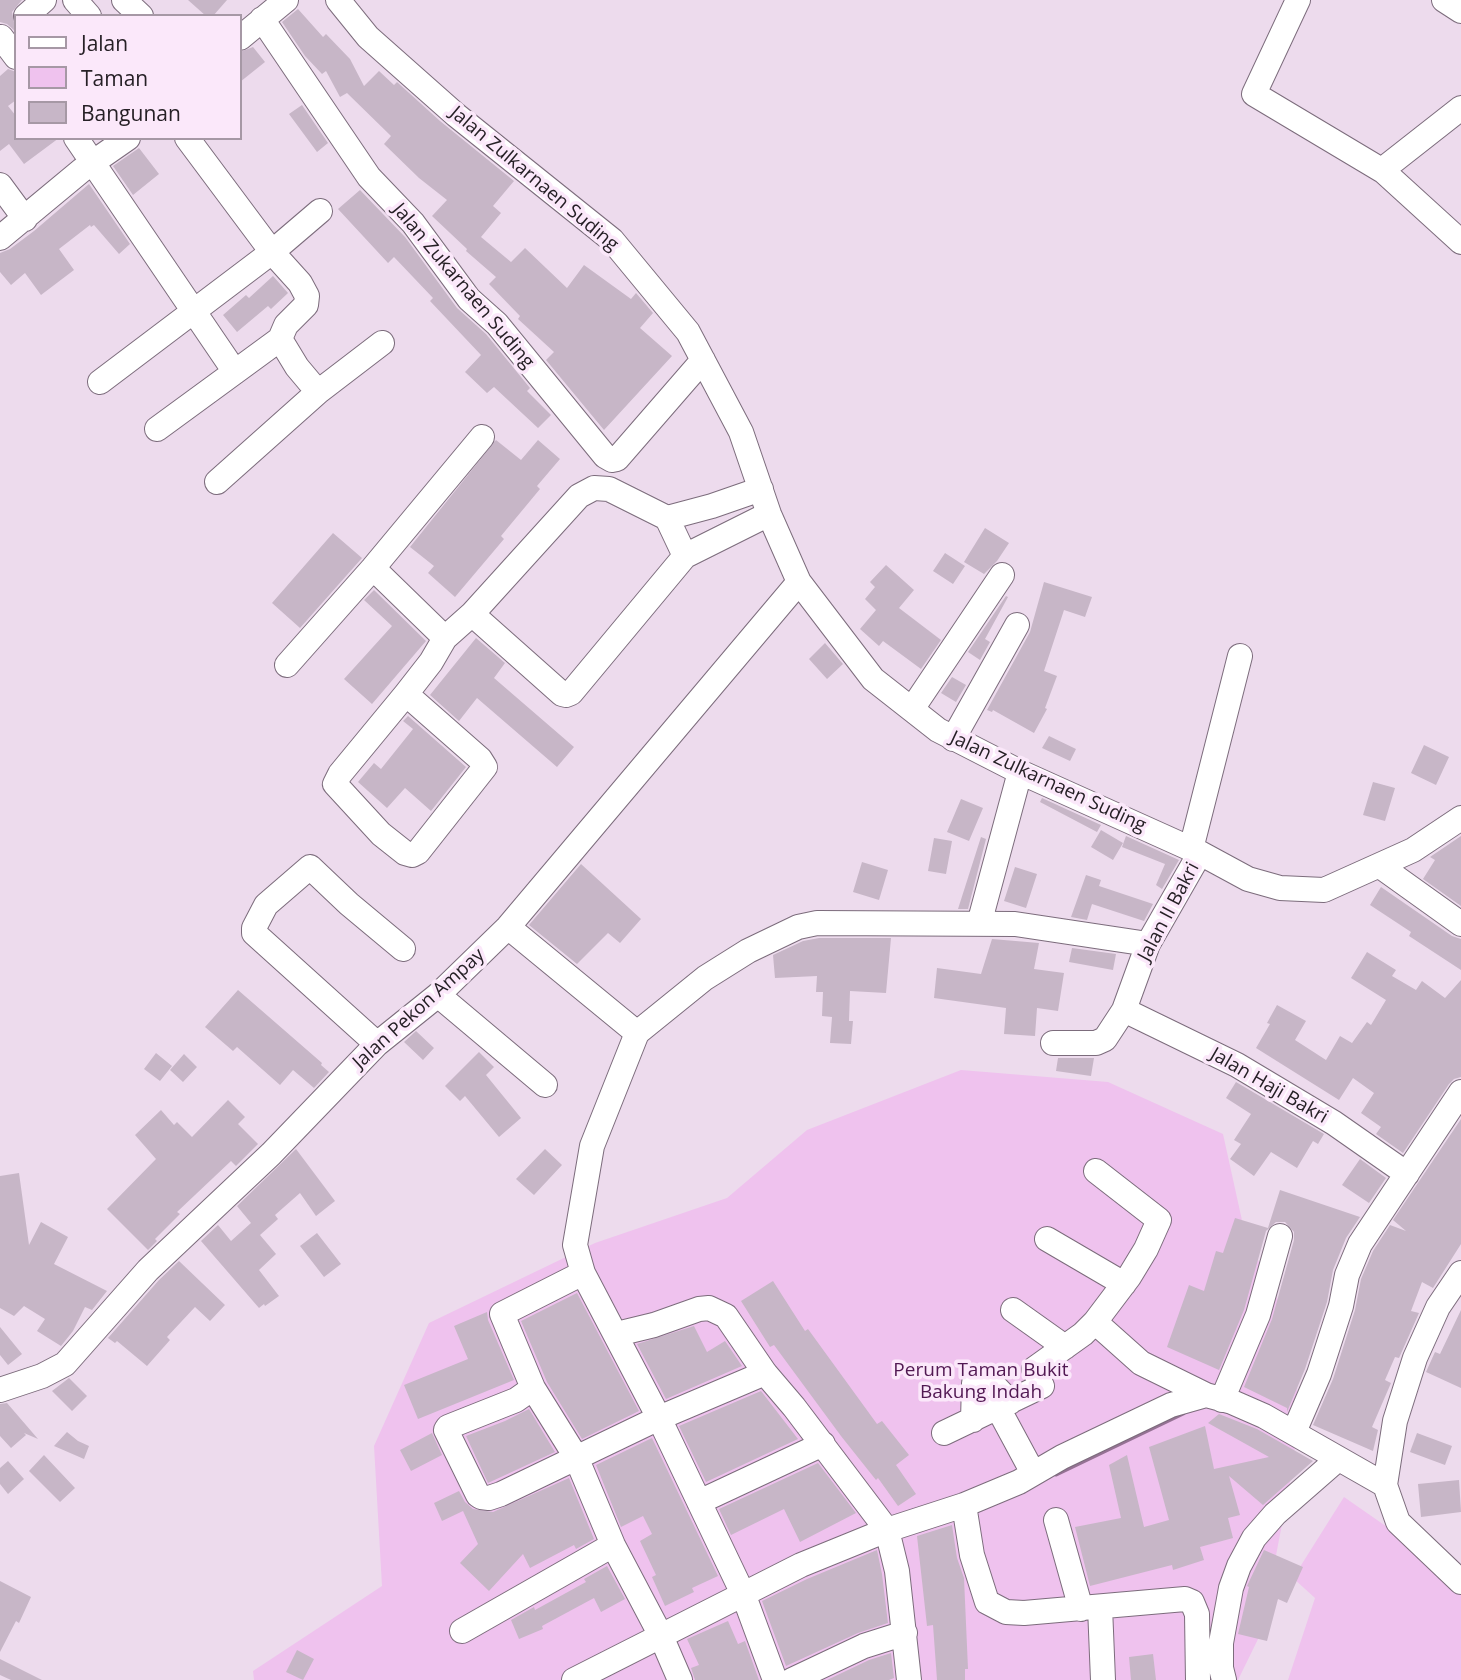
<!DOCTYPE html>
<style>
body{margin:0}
#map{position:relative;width:1461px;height:1680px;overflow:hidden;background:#eddbed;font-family:"Open Sans",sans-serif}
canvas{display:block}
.legend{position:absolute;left:14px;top:14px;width:228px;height:126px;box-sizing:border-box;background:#fbe8fa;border:2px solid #a698a5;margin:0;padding:9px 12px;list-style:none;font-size:21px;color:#262026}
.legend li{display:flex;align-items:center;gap:14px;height:35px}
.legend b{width:35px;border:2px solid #a698a5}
</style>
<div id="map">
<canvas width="1461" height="1680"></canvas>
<ul class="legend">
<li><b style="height:9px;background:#fff"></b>Jalan</li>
<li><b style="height:19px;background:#efc2ee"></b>Taman</li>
<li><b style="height:19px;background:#c7b6c7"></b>Bangunan</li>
</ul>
</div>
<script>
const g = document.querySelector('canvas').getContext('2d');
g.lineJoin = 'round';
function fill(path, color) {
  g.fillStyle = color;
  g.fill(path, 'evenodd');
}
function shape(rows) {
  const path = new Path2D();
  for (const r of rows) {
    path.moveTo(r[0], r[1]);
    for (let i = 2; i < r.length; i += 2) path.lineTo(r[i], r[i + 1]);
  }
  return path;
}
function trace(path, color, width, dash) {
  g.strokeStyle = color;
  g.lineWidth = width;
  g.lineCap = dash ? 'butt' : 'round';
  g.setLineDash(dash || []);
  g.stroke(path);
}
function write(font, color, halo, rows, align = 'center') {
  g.font = font + ' "Open Sans",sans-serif';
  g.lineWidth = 7;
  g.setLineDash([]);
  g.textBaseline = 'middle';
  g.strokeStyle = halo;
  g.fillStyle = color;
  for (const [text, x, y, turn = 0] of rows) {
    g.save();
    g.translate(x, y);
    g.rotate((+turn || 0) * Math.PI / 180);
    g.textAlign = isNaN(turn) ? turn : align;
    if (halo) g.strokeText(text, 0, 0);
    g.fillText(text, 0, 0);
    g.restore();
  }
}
const green = shape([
 [961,1070,1108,1082,1223,1134,1245,1234,1299,1342,1294,1462,1261,1633,1238,1680,254,1680,253,1671,382,1586,374,1446,429,1323,595,1243,727,1198,807,1130],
 [1344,1497,1446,1568,1461,1585,1461,1680,1288,1680,1315,1598,1293,1578]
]);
const stream = shape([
 [1056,1474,1183,1413]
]);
const building = shape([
 [0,0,22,0,12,12,16,32,7,24,0,22],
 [188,0,227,0,213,16,206,16],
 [298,9,323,37,326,34,350,59,364,86,379,71,394,85,397,82,440,121,514,181,493,206,501,213,481,237,511,262,525,248,567,288,584,265,631,299,636,293,653,313,640,328,672,356,604,430,546,360,554,352,518,319,520,316,489,284,496,277,466,251,467,249,432,216,447,200,419,178,384,144,391,136,347,93,340,97,326,71,322,74,305,56,282,22],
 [253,47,265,62,240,82,240,52],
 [8,69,16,72,16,100,8,106,16,116,16,138,59,138,24,164,9,144,0,151,0,76],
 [302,105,328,143,317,152,289,114],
 [139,148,159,174,133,195,113,166],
 [89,184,130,244,119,254,94,225,91,227,90,225,59,249,74,270,41,295,25,273,11,285,0,272,0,253,10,249,34,231],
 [360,190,405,237,457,308,486,334,530,388,527,391,551,415,538,428,494,387,487,393,465,372,481,355,430,301,433,298,394,257,388,263,338,209],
 [273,276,288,293,271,309,268,306,237,332,223,315,246,295,249,298],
 [496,440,521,460,538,440,560,459,537,486,540,489,501,536,504,539,455,597,428,573,434,566,410,547],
 [985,528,1009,543,997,561,984,574,964,562],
 [333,533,362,558,300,628,272,603],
 [945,553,965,566,953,584,933,571],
 [886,565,914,590,899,608,941,640,921,669,883,641,879,646,860,629,876,610,865,599,875,587,870,582],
 [1044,582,1092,597,1085,617,1064,610,1044,671,1057,676,1045,708,1047,709,1034,733,993,710,992,712,987,710,1030,632],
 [374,590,426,641,372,704,344,679,392,626,364,600],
 [1006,596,1008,597,985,639,990,642,980,660,968,652],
 [476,638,505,663,494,678,574,747,557,767,477,698,459,721,430,695],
 [825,643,843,664,827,679,809,659],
 [952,677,966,685,956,702,941,693],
 [408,716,466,767,431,811,405,788,387,808,358,782,374,763,381,769,413,729,403,721],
 [1049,736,1076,749,1070,761,1042,748],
 [1424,745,1449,757,1436,785,1411,773],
 [1373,782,1395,788,1385,821,1363,815],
 [1042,798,1101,825,1097,832,1040,802],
 [961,799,983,808,969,841,947,832],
 [1101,830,1123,843,1113,860,1091,847],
 [1126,836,1179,860,1162,889,1156,885,1165,864,1122,847],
 [1461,836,1461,906,1423,879,1435,860,1430,857],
 [981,837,986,839,968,909,958,909],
 [934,838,952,841,946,874,928,871],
 [862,862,888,870,879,900,853,892],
 [581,864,641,919,620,943,608,933,577,964,529,925],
 [1015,867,1037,874,1026,908,1004,901],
 [1086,875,1101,880,1099,886,1153,904,1144,921,1092,904,1087,920,1071,917],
 [1381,887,1452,936,1461,939,1461,970,1409,936,1411,932,1370,905],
 [819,938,891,938,886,993,850,991,849,1021,853,1021,851,1044,830,1043,832,1017,822,1016,823,992,816,992,817,976,775,978,773,955,803,941],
 [992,939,1039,943,1034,969,1064,973,1058,1011,1037,1008,1035,1036,1004,1034,1006,1008,934,998,937,968,981,974],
 [1072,948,1116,954,1113,970,1069,962],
 [1367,952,1396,970,1392,976,1416,990,1422,981,1445,998,1461,980,1461,1077,1454,1079,1449,1084,1403,1153,1376,1134,1381,1127,1361,1113,1374,1093,1353,1078,1339,1100,1256,1048,1270,1024,1267,1023,1277,1005,1306,1021,1295,1040,1326,1060,1340,1036,1352,1043,1367,1022,1371,1025,1386,1000,1351,978],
 [238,990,322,1063,321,1065,329,1072,314,1088,293,1070,280,1085,237,1047,233,1051,205,1027],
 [416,1031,434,1048,423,1060,404,1042],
 [479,1052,494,1067,486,1075,521,1118,499,1137,465,1096,460,1101,445,1086],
 [156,1053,172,1066,160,1081,144,1069],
 [184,1054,197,1067,183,1082,170,1070],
 [1058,1058,1094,1058,1091,1076,1056,1071],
 [1236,1082,1324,1134,1318,1144,1313,1141,1297,1168,1271,1152,1254,1176,1230,1159,1241,1144,1234,1140,1251,1114,1226,1098],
 [228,1100,245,1117,238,1124,258,1144,236,1166,231,1161,177,1212,180,1214,155,1239,157,1241,148,1250,107,1209,156,1159,135,1135,161,1110,174,1125,177,1122,192,1137],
 [1461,1119,1461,1244,1433,1288,1422,1282,1411,1311,1419,1313,1399,1358,1395,1357,1385,1380,1391,1383,1372,1427,1378,1430,1373,1451,1313,1425,1333,1379,1355,1310,1361,1279,1373,1251,1390,1225,1406,1231,1393,1220],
 [296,1149,335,1201,316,1216,300,1193,275,1215,278,1219,260,1235,276,1254,259,1270,279,1296,265,1306,264,1304,259,1308,201,1241,218,1225,231,1241,251,1223,237,1206],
 [545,1149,562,1165,534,1195,516,1179],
 [1360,1159,1386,1178,1369,1203,1342,1185],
 [19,1173,29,1245,41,1222,68,1237,54,1264,107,1291,92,1310,85,1307,73,1331,61,1346,37,1331,45,1319,24,1306,14,1316,0,1308,0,1176],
 [1280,1190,1360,1217,1346,1238,1333,1270,1327,1302,1305,1369,1287,1412,1287,1408,1244,1387,1272,1319,1294,1240,1294,1232,1285,1222,1276,1222,1266,1231,1244,1310,1219,1370,1167,1347,1189,1285,1204,1291,1216,1251,1223,1253,1235,1218,1268,1228],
 [317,1233,341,1264,324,1277,300,1246],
 [179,1261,225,1305,210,1321,195,1307,167,1337,170,1340,147,1366,117,1341,115,1343,108,1338,159,1280],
 [773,1281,805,1331,808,1329,877,1424,882,1421,909,1455,896,1465,916,1494,898,1506,878,1478,876,1480,841,1436,774,1345,770,1347,741,1301],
 [577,1293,639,1411,582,1439,547,1382,521,1321],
 [1461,1310,1461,1388,1426,1372,1435,1352,1440,1354],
 [487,1312,488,1320,514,1380,418,1419,404,1385,468,1359,454,1326],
 [694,1326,707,1352,725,1341,742,1366,666,1399,637,1344],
 [0,1327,22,1354,8,1365,0,1355],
 [69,1378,87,1396,72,1411,52,1391],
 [761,1391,798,1439,706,1482,679,1426],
 [7,1403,38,1439,24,1433,26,1435,11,1448,0,1436,0,1404],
 [529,1409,555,1452,488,1483,466,1436,505,1421],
 [1219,1414,1257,1429,1313,1461,1263,1505,1229,1476,1240,1515,1228,1518,1233,1538,1200,1547,1204,1560,1173,1570,1172,1565,1090,1586,1075,1527,1121,1518,1109,1465,1127,1455,1144,1527,1169,1520,1149,1447,1205,1426,1214,1469,1269,1457,1208,1423],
 [67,1432,78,1441,89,1446,84,1459,54,1446],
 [432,1433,442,1455,411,1471,400,1450],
 [1417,1433,1452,1446,1445,1465,1410,1452],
 [652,1438,718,1576,692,1588,694,1592,665,1606,652,1577,656,1575,640,1541,652,1534,643,1516,621,1527,596,1465],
 [44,1455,75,1488,60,1502,29,1471],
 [8,1461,24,1479,8,1494,0,1484,0,1468],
 [818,1463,856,1513,800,1542,784,1509,731,1535,719,1509],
 [569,1478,594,1539,576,1549,574,1545,530,1568,523,1554,489,1591,460,1563,478,1544,463,1511,442,1521,434,1503,459,1491,465,1502,473,1509,493,1512],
 [1459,1480,1461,1512,1421,1517,1418,1484],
 [952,1525,957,1558,964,1578,968,1669,965,1669,965,1680,937,1680,933,1625,927,1626,917,1536],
 [877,1550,882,1574,888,1623,858,1633,786,1666,762,1601,807,1579],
 [1264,1550,1303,1567,1287,1603,1278,1599,1267,1641,1238,1634,1249,1587,1247,1586],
 [607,1566,625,1599,601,1612,594,1598,542,1626,543,1629,519,1639,511,1620,534,1607,535,1610,586,1582,584,1579],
 [0,1581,31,1597,19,1623,16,1621,0,1652],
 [728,1621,738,1644,745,1641,759,1680,695,1680,691,1668,699,1665,687,1639],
 [297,1650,314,1659,303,1680,286,1672],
 [891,1653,894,1678,889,1680,827,1680,869,1660],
 [1153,1654,1156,1680,1131,1680,1129,1657],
 [0,1659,42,1680,11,1680,0,1675]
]);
const minor = shape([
 [75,0,89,16],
 [124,0,141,16],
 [338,0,368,37,456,115,612,240,688,332,741,432,769,514,799,582,873,679,938,730,1020,772,1200,853,1248,879,1280,888,1324,890,1413,850,1461,818],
 [1298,0,1254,94,1383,171],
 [1444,0,1461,11],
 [26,16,44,0],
 [262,19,369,177,413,223,469,299,497,324,605,456,612,460,617,459,703,360],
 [1,37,16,57],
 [240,38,286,0],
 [1461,108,1382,170,1461,242],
 [76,138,235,372],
 [187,138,272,252,320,211],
 [0,185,25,219],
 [0,238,82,170,128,138],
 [100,382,272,252,300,283,307,296,306,305,286,325,280,339,297,367,318,392,382,343],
 [157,429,280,339],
 [217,482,318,392],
 [667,518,685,556],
 [373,568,445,638],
 [472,614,562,694,566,695,571,693,685,556,769,514],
 [287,665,373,568,482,437],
 [406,694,431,662,445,638,472,614,579,496,594,488,609,489,667,518,712,506,761,489],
 [406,694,480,759,485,767,418,852,412,855,405,853,381,834,335,784,340,774,406,694],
 [912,709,1002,575],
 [953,739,1017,625],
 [1191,849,1240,656],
 [1380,866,1461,924],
 [979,924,1020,772],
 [508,927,637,1033],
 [438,995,545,1085],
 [1124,1010,1237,1065,1334,1123,1407,1174],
 [1053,1043,1096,1043,1105,1039,1124,1010,1148,944,1200,853],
 [377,1044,254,933,254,928,266,905,310,867,349,904,403,949],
 [1047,1239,1124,1284],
 [583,1273,575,1245,592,1146,637,1033,705,978,748,951,798,927,817,923,1015,924,1148,944],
 [1461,1273,1438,1307,1415,1358,1395,1421,1385,1485,1398,1522,1461,1582],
 [1013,1310,1065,1347],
 [1095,1322,1141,1363,1206,1395],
 [617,1334,654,1325,699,1309,709,1308,726,1316,765,1373,794,1407,887,1530,897,1571,909,1680],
 [533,1388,516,1400,448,1427,446,1430,478,1495,481,1497,489,1498,501,1494,659,1418,765,1373],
 [0,1390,42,1376,65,1364,148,1270,271,1154,377,1044,438,995,508,927,799,582],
 [1222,1400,1258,1315,1280,1236],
 [998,1408,1033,1473],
 [973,1420,974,1383,986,1377,1010,1402],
 [1294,1432,1319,1374,1341,1306,1347,1275,1360,1244,1461,1092],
 [944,1433,1042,1386,1034,1369,1083,1334,1095,1322,1129,1277,1146,1249,1159,1220,1096,1171],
 [699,1502,823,1444],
 [964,1505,972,1555,987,1602,1006,1612,1024,1613,1185,1599,1192,1602,1197,1614,1198,1680],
 [1056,1520,1081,1609],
 [1100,1607,1103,1680],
 [462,1631,613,1545],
 [574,1680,801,1565,887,1530,964,1505,1019,1482,1062,1457,1171,1405,1206,1395,1232,1402,1264,1416,1385,1485],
 [680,1680,661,1636,613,1545,576,1457,533,1388,502,1314,583,1273,659,1418,744,1596,775,1680],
 [792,1680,864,1646,905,1633],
 [1224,1680,1221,1668,1221,1643,1231,1588,1239,1566,1254,1538,1275,1514,1338,1459]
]);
const streetNames = [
 ["Jalan Zulkarnaen Suding",534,179,40],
 ["Jalan Zukarnaen Suding",463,286,50],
 ["Jalan Zulkarnaen Suding",1048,782,25],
 ["Jalan II Bakri",1169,912,-62],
 ["Jalan Pekon Ampay",419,1009,-42],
 ["Jalan Haji Bakri",1269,1086,30]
];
const parkNames = [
 ["Perum Taman Bukit",981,1371],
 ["Bakung Indah",981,1393]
];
fill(green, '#efc2ee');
trace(stream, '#957294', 5);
fill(building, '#c7b6c7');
trace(minor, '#7c6c7c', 26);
trace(minor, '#fff', 24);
write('19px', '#262026', '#fbe8fa', streetNames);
write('19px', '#511852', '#fbe8fa', parkNames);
</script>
